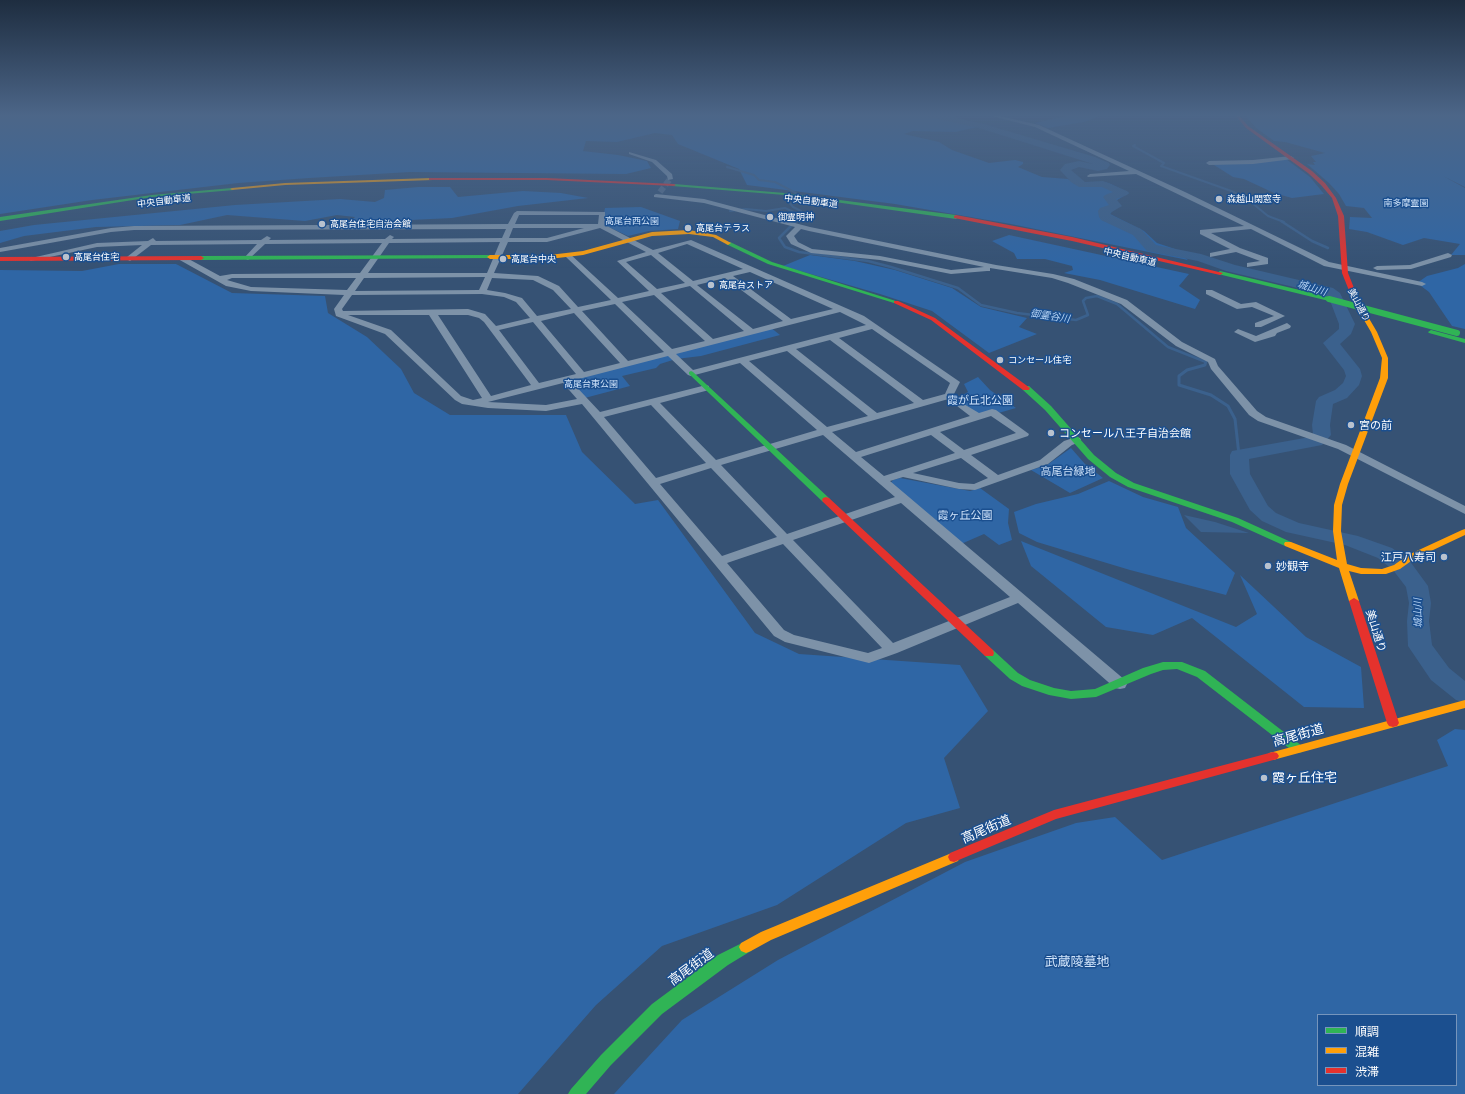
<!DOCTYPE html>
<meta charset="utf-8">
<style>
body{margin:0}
#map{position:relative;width:1465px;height:1094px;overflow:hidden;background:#365274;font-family:Ubuntu,"Noto Sans JP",sans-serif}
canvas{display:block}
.legend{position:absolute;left:1317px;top:1014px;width:140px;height:72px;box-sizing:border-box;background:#1b4f8f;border:1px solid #7695bc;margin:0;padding:5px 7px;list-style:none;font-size:12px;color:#fff}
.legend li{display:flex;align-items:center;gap:8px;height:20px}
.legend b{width:20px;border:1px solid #7695bc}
</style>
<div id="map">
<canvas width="1465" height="1094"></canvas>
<ul class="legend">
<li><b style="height:5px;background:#30b455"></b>順調</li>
<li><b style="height:5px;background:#ff9f0a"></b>混雑</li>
<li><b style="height:5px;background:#e5322d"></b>渋滞</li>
</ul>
</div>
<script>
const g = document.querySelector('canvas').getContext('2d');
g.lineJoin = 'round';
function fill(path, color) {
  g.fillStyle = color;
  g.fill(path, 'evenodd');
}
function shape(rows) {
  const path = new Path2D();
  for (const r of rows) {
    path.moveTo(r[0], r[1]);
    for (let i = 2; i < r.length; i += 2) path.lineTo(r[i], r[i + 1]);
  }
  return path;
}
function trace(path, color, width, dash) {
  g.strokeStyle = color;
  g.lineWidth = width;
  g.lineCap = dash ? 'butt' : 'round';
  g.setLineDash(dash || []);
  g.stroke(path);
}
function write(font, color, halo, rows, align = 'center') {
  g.font = font + ' Ubuntu,"Noto Sans JP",sans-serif';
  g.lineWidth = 3;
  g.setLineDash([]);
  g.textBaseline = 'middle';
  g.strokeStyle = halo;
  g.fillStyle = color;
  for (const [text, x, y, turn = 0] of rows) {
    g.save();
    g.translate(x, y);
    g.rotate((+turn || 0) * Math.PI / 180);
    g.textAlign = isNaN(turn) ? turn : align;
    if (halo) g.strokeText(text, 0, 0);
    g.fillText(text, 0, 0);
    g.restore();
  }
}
const green = shape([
 [0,115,955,115,956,118,990,126,1021,136,978,127,955,132,913,131,904,134,939,142,952,150,989,163,1015,160,1023,162,1023,164,1018,167,1042,177,1068,179,1075,184,1105,182,1111,184,1129,193,1117,200,1118,204,1110,214,1144,231,1157,243,1175,249,1188,260,1011,224,895,204,747,185,739,169,678,144,672,135,655,133,617,142,586,141,583,151,618,155,647,161,651,168,626,174,410,172,309,178,238,183,92,200,0,214],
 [1064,115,1103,115,1084,122,1048,128,1035,123,1065,116],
 [1245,115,1465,115,1465,187,1443,176,1465,188,1465,255,1451,255,1460,244,1424,238,1403,245,1367,232,1349,229,1350,217,1372,218,1364,208,1346,206,1339,194,1329,183,1307,164,1315,165,1313,162,1316,162,1311,156,1325,153,1285,142,1274,141,1256,128],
 [1286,159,1310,177,1324,194,1292,198,1274,193,1244,179,1233,177,1211,163],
 [418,187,450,187,458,197,523,191,561,193,588,198,518,206,452,218,410,220,400,226,350,222,355,217,337,215,305,221,227,215,180,225,96,227,24,236,0,243,0,231,34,225,235,205,340,199,375,202,384,198,385,190],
 [641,207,680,221,678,229,649,231,628,236,602,224,605,208],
 [1009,235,1189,274,1179,286,1200,300,1195,309,1100,280,1064,273,1073,270,1072,266,1045,259,1017,259,1014,253,992,241],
 [810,255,855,261,895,270,952,288,981,307,1027,318,1019,327,1037,334,989,353,932,311,880,294,783,266],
 [119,264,176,264,232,293,325,296,328,313,367,337,401,369,414,393,450,415,566,415,582,452,635,504,658,500,755,633,799,654,960,665,988,711,944,758,960,808,906,823,777,905,662,946,596,1005,518,1094,0,1094,0,270,82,271],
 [1465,264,1465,329,1452,326,1429,292,1417,283,1427,276,1458,268],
 [770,327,780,335,701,356,676,359,660,364,656,368,622,376,630,386,581,399,565,380],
 [978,377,990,390,1016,408,995,414,978,417,953,400,968,392,964,384],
 [1071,448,1085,464,1103,478,1070,493,1031,470,1047,465],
 [900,478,970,491,980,488,1009,509,1008,523,1012,540,999,545,984,534,961,544,890,484,893,480],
 [1109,481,1143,497,1178,507,1186,528,1235,573,1226,595,1130,570,1037,542,1019,533,1014,512,1036,504,1078,494],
 [1021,541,1236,627,1257,614,1240,575,1306,637,1361,667,1364,708,1304,707,1192,618,1153,635,1106,627,1031,566],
 [1455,729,1465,730,1465,1094,614,1094,682,1020,778,960,965,862,1076,823,1115,817,1162,860,1448,766,1437,740],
 [1318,1015,1456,1015,1456,1085,1318,1085]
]);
const water = shape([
 [1184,515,1215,522,1249,533,1201,532]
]);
const streamFar2 = shape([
 [1135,145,1133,146,1164,163,1161,166,1234,192,1251,202,1268,216,1284,222],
 [727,167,754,175,759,180,775,182,796,193,788,201,793,207,801,211,803,217,795,222],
 [730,211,746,209,766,211,785,208,802,216]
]);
const streamFar1 = shape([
 [796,221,779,238,785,247,799,252,868,261,891,267,958,288,981,305,1017,313,1076,320,1088,315,1083,301,1086,298,1097,296,1117,304,1168,347,1206,362],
 [1281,221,1312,241,1328,248]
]);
const stream = shape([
 [1206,361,1205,365,1187,370,1179,376,1179,385,1211,395,1228,406,1235,419,1239,455]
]);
const river = shape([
 [926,115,943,115,984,124,1095,157,1109,163,1110,165,1107,169,1098,171,1079,167,1071,170,1085,182,1103,181,1127,191,1129,193,1127,195,1116,199,1122,206,1110,213,1111,215,1141,229,1156,245,1201,254,1235,265,1333,288,1340,293,1355,324,1351,334,1340,344,1360,369,1362,376,1359,385,1347,398,1333,404,1330,425,1331,435,1322,445,1249,459,1250,474,1268,506,1276,513,1299,523,1358,536,1392,548,1409,560,1428,586,1431,603,1429,621,1432,645,1449,668,1465,681,1465,703,1456,700,1431,680,1408,646,1407,621,1409,603,1406,587,1393,570,1378,558,1345,545,1286,532,1262,521,1250,510,1230,474,1230,455,1232,451,1310,437,1313,434,1312,425,1316,401,1319,397,1335,390,1343,383,1346,376,1344,370,1323,343,1339,329,1339,324,1329,298,1323,294,1226,271,1198,261,1147,251,1133,235,1101,220,1099,217,1098,211,1100,208,1109,205,1103,197,1105,195,1113,192,1102,187,1079,187,1071,182,1060,170,1065,164,1079,161,1093,164,979,128,928,117,926,115]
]);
const streetTunnel = shape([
 [660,192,670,179]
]);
const street = shape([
 [987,115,996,115,1039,125,1185,192,1329,262,1422,282,1426,284,1422,286,1324,266,1251,229,1211,233,1240,248,1268,258,1268,264,1247,267,1247,263,1260,261,1236,252,1210,257,1210,253,1230,249,1200,234,1200,230,1244,226,1136,174,1088,177,1087,176,1090,174,1129,171,1035,127,987,115],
 [629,152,656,160,672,174,673,179,668,180,667,176,652,162,629,154,629,152],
 [1291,156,1294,158,1293,159,1253,164,1209,165,1206,163,1209,161,1253,160,1291,156],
 [656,194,704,199,810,227,996,265,1053,274,1074,279,1127,300,1182,342,1215,359,1218,366,1257,411,1266,417,1346,445,1465,506,1465,514,1338,449,1258,421,1249,415,1211,369,1208,362,1176,346,1121,304,1068,283,1052,278,990,268,990,271,987,271,951,274,880,260,811,253,791,244,786,236,795,227,704,203,654,197,654,195,656,194],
 [801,229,809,231,984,267,951,270,880,256,812,249,798,242,794,236,801,229],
 [517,211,605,212,605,225,653,250,691,240,864,316,960,382,952,398,832,432,856,452,970,416,957,406,962,403,979,413,992,409,996,410,1029,434,1028,436,971,455,998,475,1040,460,1064,441,1076,437,1080,438,1081,440,1080,442,1072,445,1048,464,975,490,959,489,903,477,890,481,1125,680,1127,684,1125,688,1120,689,1115,688,1018,603,897,653,869,663,785,642,774,636,582,404,546,411,488,408,462,404,455,400,385,334,336,316,334,309,344,295,251,291,226,286,178,259,185,257,220,276,232,274,360,273,382,243,265,244,248,260,244,258,257,244,151,245,130,261,126,259,127,257,142,245,97,247,31,261,27,259,97,243,148,241,153,238,156,241,261,240,267,236,271,238,269,240,385,239,390,235,394,237,392,239,502,238,506,229,134,230,111,232,0,252,0,248,111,228,134,226,508,224,514,213,517,211],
 [519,215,599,215,598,224,515,224,519,215],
 [513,228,584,228,547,238,509,238,513,228],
 [600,228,646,252,617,261,649,291,618,298,569,253,566,253,566,257,611,300,578,307,559,286,538,276,494,273,508,242,547,242,600,228],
 [500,242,487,273,368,273,389,243,500,242],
 [687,244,743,269,693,281,658,253,687,244],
 [651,255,685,283,657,289,626,262,651,255],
 [750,272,833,309,791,319,733,276,750,272],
 [485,277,479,290,355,291,364,278,485,277],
 [232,278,356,278,347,290,251,287,227,280,232,278],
 [492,278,533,280,553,290,571,309,537,316,522,298,505,293,487,290,492,278],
 [725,278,783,321,753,329,697,285,725,278],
 [690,286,744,331,713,339,661,293,690,286],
 [482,294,504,297,516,302,530,318,496,326,485,314,468,309,343,311,342,309,352,295,482,294],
 [654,295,705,341,672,349,622,302,654,295],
 [615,304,664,352,628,361,582,311,615,304],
 [840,312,866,325,693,370,676,354,840,312],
 [574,313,620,363,584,372,541,321,574,313],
 [348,315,429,315,482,398,473,400,461,396,391,330,348,315],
 [438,315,468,315,479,318,484,322,531,385,491,396,438,315],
 [533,322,576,374,539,383,499,330,533,322],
 [872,329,950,383,945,394,923,400,839,338,872,329],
 [830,340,914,403,877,413,796,349,830,340],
 [787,351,868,416,827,427,749,361,787,351],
 [668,356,688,375,691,376,740,363,817,430,716,460,660,403,709,390,709,386,706,385,600,412,571,381,668,356],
 [563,383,577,399,546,405,488,402,563,383],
 [651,405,706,463,656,478,604,417,651,405],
 [991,416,1016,433,964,450,940,432,991,416],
 [823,435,895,497,787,534,721,465,823,435],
 [931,435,955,453,884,476,861,457,931,435],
 [961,458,988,478,974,484,959,483,913,473,961,458],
 [711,468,777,537,722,556,660,484,711,468],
 [901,503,1010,597,893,643,793,540,901,503],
 [783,544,882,648,868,653,794,635,784,630,727,563,783,544],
 [1448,253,1452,255,1451,257,1411,269,1377,270,1373,268,1377,266,1410,265,1448,253],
 [1206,290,1212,290,1241,304,1256,302,1285,316,1261,327,1255,327,1255,323,1274,316,1252,307,1237,309,1206,294,1206,290],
 [1287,323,1291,326,1290,328,1277,333,1275,336,1255,342,1234,332,1238,329,1256,336,1287,323]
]);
const fast = shape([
 [674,184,785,193,956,215,959,217,956,219,785,195,672,186,672,184,674,184],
 [232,188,234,188,234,190,152,197,0,221,0,217,152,195,232,188],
 [726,242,730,242,772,262,899,302,894,303,768,264,726,244,726,242],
 [490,255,492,256,492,258,201,260,198,258,201,256,490,255],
 [1220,271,1329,297,1332,299,1329,301,1218,274,1217,273,1220,271],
 [1431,330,1465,339,1465,343,1429,333,1428,332,1431,330],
 [691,371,693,372,829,498,830,500,829,502,823,502,689,374,689,372,691,371],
 [1023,386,1029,386,1051,406,1094,455,1116,473,1134,483,1238,518,1291,542,1292,544,1291,546,1285,546,1232,522,1128,487,1110,477,1088,459,1045,410,1023,390,1023,386],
 [989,649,993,650,1018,673,1030,680,1054,688,1071,691,1095,689,1143,668,1163,662,1182,662,1205,671,1302,746,1304,749,1302,752,1298,753,1294,752,1197,677,1177,669,1163,670,1151,674,1096,697,1071,699,1049,695,1022,686,1010,679,985,656,984,653,985,650,989,649],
 [746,941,751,943,753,947,751,951,728,965,662,1014,611,1065,586,1094,568,1094,571,1089,601,1055,652,1004,718,955,746,941]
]);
const slow = shape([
 [431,178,433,178,433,180,285,185,232,190,230,189,232,188,285,183,431,178],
 [689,230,716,235,731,243,728,245,713,237,689,234,652,236,583,255,549,259,490,259,487,257,490,255,549,255,583,251,652,232,689,230],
 [1357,301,1360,303,1377,332,1388,358,1388,378,1348,484,1342,505,1341,531,1347,564,1361,568,1382,569,1394,565,1408,555,1462,530,1465,529,1465,535,1414,559,1400,569,1386,574,1361,574,1349,571,1359,601,1354,604,1349,601,1339,568,1285,546,1284,544,1285,542,1291,542,1337,560,1333,531,1334,505,1340,484,1380,378,1382,358,1371,332,1354,303,1357,301],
 [1465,700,1465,708,1273,760,1269,759,1267,756,1269,753,1273,752,1465,700],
 [954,852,958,853,960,857,958,861,771,940,751,951,746,953,741,951,739,947,741,943,761,932,954,852]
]);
const jam = shape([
 [1235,115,1239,115,1248,126,1312,171,1325,183,1336,198,1344,216,1348,273,1360,303,1359,304,1354,303,1342,273,1338,216,1332,198,1321,185,1308,173,1246,128,1235,115],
 [431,178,547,178,674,184,676,185,674,186,547,180,429,180,429,178,431,178],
 [956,215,1072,237,1223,273,1220,275,1072,241,954,218,954,216,956,215],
 [0,257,201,256,204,258,201,260,0,261,0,257],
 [894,301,898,301,935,318,1030,388,1029,390,1023,390,931,320,894,303,894,301],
 [826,497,829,498,993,650,994,653,993,656,985,656,823,502,822,500,823,498,826,497],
 [1354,598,1359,601,1399,723,1397,726,1393,727,1389,726,1387,723,1349,601,1354,598],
 [1273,752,1277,753,1279,756,1277,759,1056,819,954,862,950,861,948,857,950,853,1054,810,1273,752]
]);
const fastBridge = shape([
 [1329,299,1457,333]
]);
const markers = [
 [1219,199,4,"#b9c2ce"],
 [770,217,4,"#b9c2ce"],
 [322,224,4,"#b9c2ce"],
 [688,228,4,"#b9c2ce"],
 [66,257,4,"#b9c2ce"],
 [503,259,4,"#b9c2ce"],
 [711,285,4,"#b9c2ce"],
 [1000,360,4,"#b9c2ce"],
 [1351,425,4,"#b9c2ce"],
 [1051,433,4,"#b9c2ce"],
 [1444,557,4,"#b9c2ce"],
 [1268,566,4,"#b9c2ce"],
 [1264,778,4,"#b9c2ce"]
];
const farPoinames = [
 ["森越山閑窓寺",1227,199],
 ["御霊明神",778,217],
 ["高尾台住宅自治会館",330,224],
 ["高尾台テラス",696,228],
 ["高尾台住宅",74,257],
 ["高尾台中央",511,259],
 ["高尾台ストア",719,285],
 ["コンセール住宅",1008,360]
];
const farStreetnames = [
 ["中央自動車道",164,201,-7],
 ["中央自動車道",811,201,7],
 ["中央自動車道",1130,257,13],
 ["美山通り",1359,305,62]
];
const farParknames = [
 ["南多摩霊園",1406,203],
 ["高尾台西公園",632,221],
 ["高尾台東公園",591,384]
];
const farWaternames = [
 ["城山川",1312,288,17],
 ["御霊谷川",1050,316,9],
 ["城山川",1418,613,-92]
];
const parkNames = [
 ["霞が丘北公園",980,400],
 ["高尾台緑地",1068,471],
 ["霞ヶ丘公園",965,515]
];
const poiNames = [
 ["宮の前",1359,425],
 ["コンセール八王子自治会館",1059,433],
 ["江戸八寿司",1436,557,"right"],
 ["妙観寺",1276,566]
];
const streetNames = [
 ["美山通り",1376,631,73]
];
const nearStreetnames = [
 ["高尾街道",1298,735,-15],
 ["高尾街道",986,829,-23],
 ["高尾街道",691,967,-36]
];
const nearPoinames = [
 ["霞ヶ丘住宅",1272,778]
];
const nearParknames = [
 ["武蔵陵墓地",1077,962]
];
fill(green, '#2f66a5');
fill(water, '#3b618d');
trace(streamFar2, '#3b618d', 2);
trace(streamFar1, '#3b618d', 2.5);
trace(stream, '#3b618d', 3);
fill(river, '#3b618d');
trace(streetTunnel, '#546c89', 6, [6, 3]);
fill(street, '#7d92a8');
fill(fast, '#30b455');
fill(slow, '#ff9f0a');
fill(jam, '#e5322d');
trace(fastBridge, '#30b455', 6);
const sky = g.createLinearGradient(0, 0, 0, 268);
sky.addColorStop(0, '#1e2d40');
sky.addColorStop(0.43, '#4c6688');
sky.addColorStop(1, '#4c668800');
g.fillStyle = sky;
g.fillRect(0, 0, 1465, 268);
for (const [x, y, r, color] of markers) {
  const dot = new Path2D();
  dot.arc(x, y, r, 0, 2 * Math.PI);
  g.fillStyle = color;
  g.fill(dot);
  trace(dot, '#1b4f8f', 1.5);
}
write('9px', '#fff', '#1b4f8f', farPoinames, 'left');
write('9px', '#fff', '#1b4f8f', farStreetnames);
write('9px', '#cfe3fa', '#1b4f8f', farParknames);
write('italic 10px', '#b5d3f5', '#1b4f8f', farWaternames);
write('11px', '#cfe3fa', '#1b4f8f', parkNames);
write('11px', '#fff', '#1b4f8f', poiNames, 'left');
write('11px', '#fff', '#1b4f8f', streetNames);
write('13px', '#fff', '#1b4f8f', nearStreetnames);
write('13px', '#fff', '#1b4f8f', nearPoinames, 'left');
write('13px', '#cfe3fa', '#1b4f8f', nearParknames);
</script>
